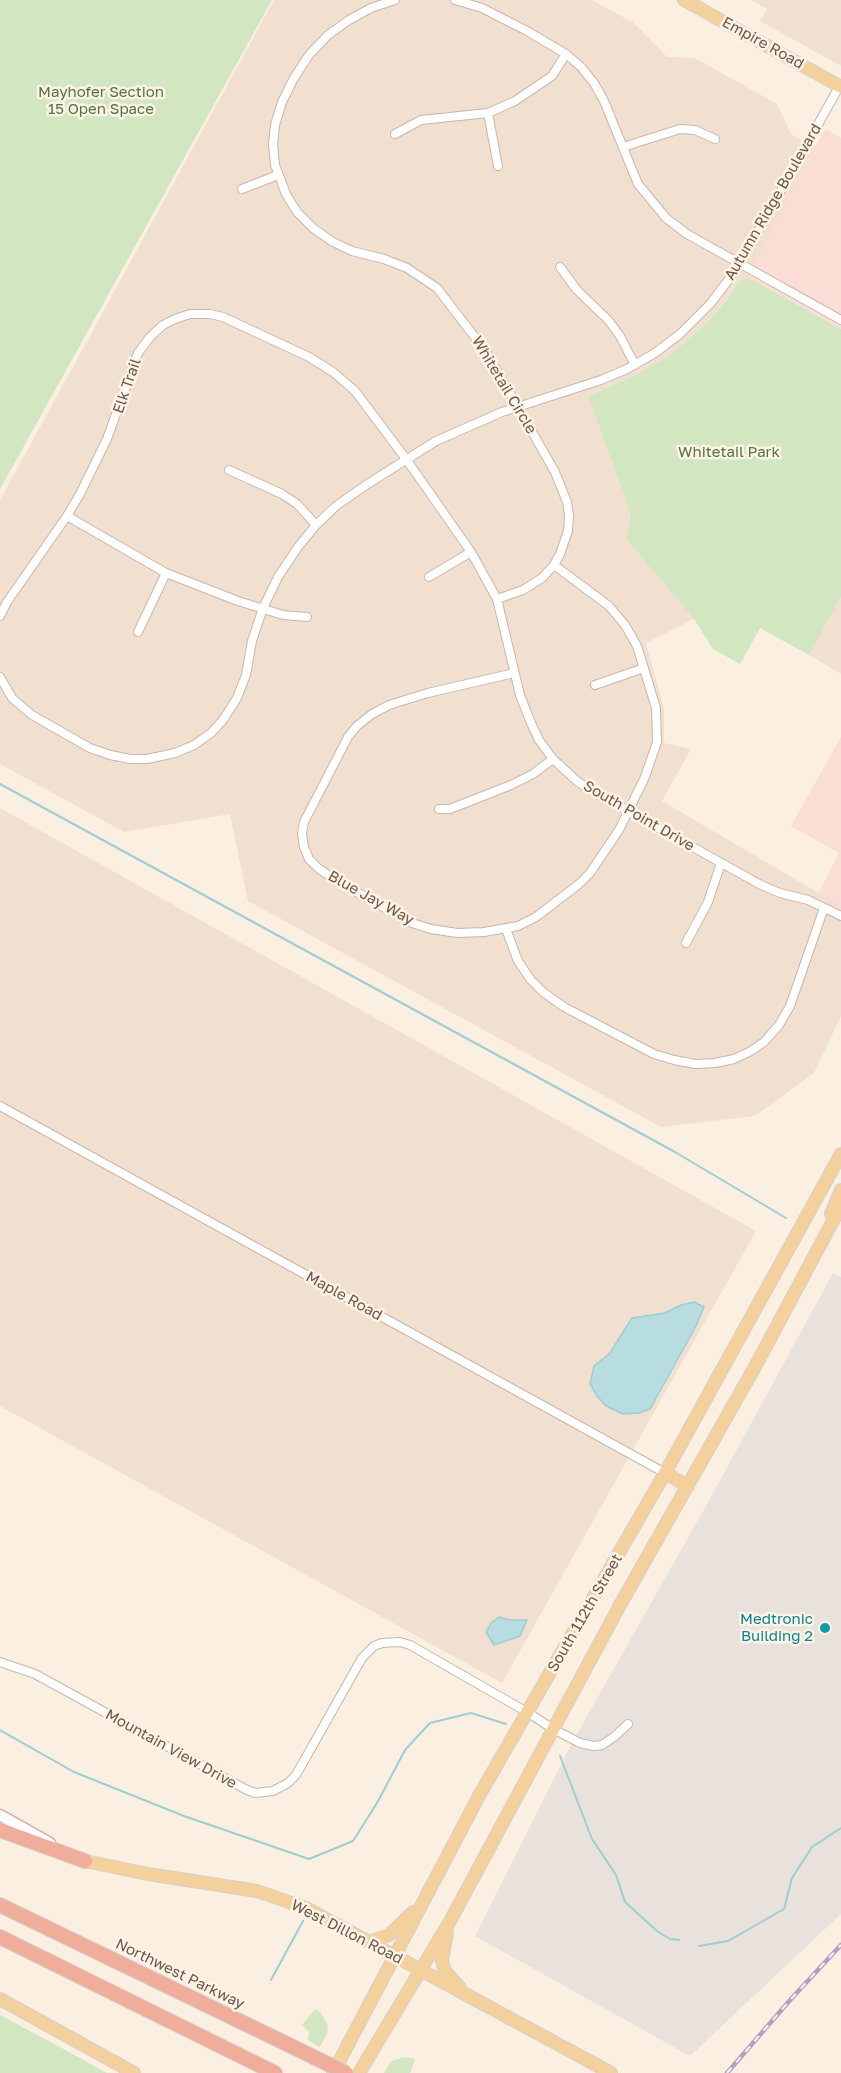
<!DOCTYPE html>
<style>
body{margin:0}
canvas{display:block;background:#faefe1}
</style>
<canvas width="841" height="2073"></canvas>
<script>
const g = document.querySelector('canvas').getContext('2d');
g.lineJoin = 'round';
function fill(path, color) {
  g.fillStyle = color;
  g.fill(path, 'evenodd');
}
function shape(rows) {
  const path = new Path2D();
  for (const r of rows) {
    path.moveTo(r[0], r[1]);
    for (let i = 2; i < r.length; i += 2) path.lineTo(r[i], r[i + 1]);
  }
  return path;
}
function trace(path, color, width, dash) {
  g.strokeStyle = color;
  g.lineWidth = width;
  g.lineCap = dash ? 'butt' : 'round';
  g.setLineDash(dash || []);
  g.stroke(path);
}
function write(font, color, halo, rows, align = 'center') {
  g.font = font + ' "Golos Text",sans-serif';
  g.lineWidth = 5;
  g.setLineDash([]);
  g.textBaseline = 'middle';
  g.strokeStyle = halo;
  g.fillStyle = color;
  for (const [text, x, y, turn = 0] of rows) {
    g.save();
    g.translate(x, y);
    g.rotate((+turn || 0) * Math.PI / 180);
    g.textAlign = isNaN(turn) ? turn : align;
    if (halo) g.strokeText(text, 0, 0);
    g.fillText(text, 0, 0);
    g.restore();
  }
}
const residential = shape([
 [274,0,592,0,634,23,667,57,695,58,777,104,791,134,814,148,749,278,740,280,726,301,705,325,670,355,634,376,588,396,631,515,626,539,694,619,646,643,664,709,664,743,691,749,662,801,841,906,841,1016,814,1073,755,1116,661,1127,248,901,230,814,124,832,0,764,0,500],
 [751,0,841,0,841,66,760,21,767,9],
 [841,597,841,674,809,655],
 [0,808,756,1231,502,1683,0,1406]
]);
const commercial = shape([
 [826,129,841,138,841,329,749,278,814,148],
 [841,737,841,906,819,893,839,853,791,826]
]);
const industrial = shape([
 [833,1273,841,1277,841,1914,690,2056,475,1936,573,1741,706,1506]
]);
const green = shape([
 [0,0,272,0,0,489],
 [749,278,841,329,841,597,809,655,760,628,740,664,713,649,694,619,626,539,631,515,588,396,634,376,670,355,705,325,726,301,740,280],
 [315,2009,321,2013,328,2026,327,2034,320,2047,308,2040,309,2032,302,2025],
 [0,2015,56,2045,107,2073,0,2073],
 [404,2057,415,2059,410,2073,384,2073,392,2061]
]);
const water = shape([
 [694,1302,704,1307,696,1326,650,1409,639,1413,623,1414,606,1406,597,1396,590,1384,594,1366,610,1353,632,1318,665,1313,681,1305,694,1302],
 [499,1617,510,1620,527,1620,520,1636,494,1645,486,1632,491,1623,499,1617]
]);
const stream = shape([
 [0,784,675,1152,786,1218],
 [0,1730,74,1772,184,1816,309,1859,353,1841,377,1803,405,1750,430,1723,471,1713,506,1724],
 [560,1756,592,1839,616,1875,625,1902,657,1931,670,1939,679,1940],
 [699,1946,728,1941,784,1909,792,1878,812,1847,841,1828],
 [271,1980,303,1921]
]);
const street = shape([
 [395,0,371,8,349,20,328,35,309,55,294,78,282,102,275,125,273,145,275,165,286,194,297,212,313,228,333,242,352,251,384,259,407,268,437,288,487,353,555,472,567,502,569,516,568,531,560,554,554,565,542,578,523,590,497,599],
 [455,0,482,8,527,31,566,54,581,67,594,83,604,101,638,184,666,218,687,234,841,320],
 [488,113,498,166],
 [395,134,421,120,488,113,515,101,552,76,566,54],
 [623,147,680,129,695,130,715,139],
 [242,189,278,175],
 [560,267,577,290,609,321,620,336,635,365],
 [229,470,282,494,297,504,316,525],
 [67,516,166,573,238,601,283,615,307,617],
 [429,577,471,552],
 [0,616,7,602,67,516,80,494,107,439,138,353,150,337,163,325,175,319,190,314,210,314,223,317,309,357,333,372,355,391,406,459,471,552,497,599,520,695,531,723,539,740,553,759,578,782,601,796,761,885,780,893,808,900,841,916],
 [138,632,166,573],
 [514,673,428,693,389,705,372,714,357,726,348,737,304,822,302,834,304,847,309,859,318,868,335,880,412,923,431,929,457,933,484,932,518,926,536,917,579,884,590,873,619,830,645,777,657,742,656,708,637,646,625,625,609,606,554,565],
 [0,677,12,698,32,715,90,748,110,755,130,759,147,759,175,753,194,745,211,733,223,720,237,698,246,675,252,641,263,608,278,577,298,547,316,525,336,506,366,485,436,441,502,412,601,380,627,369,655,353,680,334,711,303,729,279,751,244,840,85],
 [595,685,644,668],
 [439,809,450,809,511,785,533,774,553,759],
 [506,929,518,961,531,980,543,992,564,1007,654,1054,674,1060,695,1064,715,1063,734,1059,751,1051,764,1042,779,1025,790,1006,824,908],
 [686,943,708,902,721,863],
 [0,1106,665,1473],
 [0,1662,35,1674,245,1789,255,1793,273,1791,288,1783,296,1775,362,1658,374,1646,382,1643,400,1642,410,1645,527,1712,553,1729,580,1743,594,1746,602,1745,614,1737,628,1724]
]);
const secondary = shape([
 [0,1815,50,1843]
]);
const primary = shape([
 [684,0,841,87],
 [831,1214,841,1190],
 [665,1473,688,1486],
 [85,1861,148,1874,257,1891,306,1908,611,2073],
 [447,1933,442,1960,443,1965,445,1971,460,1988],
 [369,1942,389,1935,413,1912],
 [0,1999,134,2073],
 [333,2073,480,1794,665,1473,841,1154],
 [359,2073,449,1923,620,1605,756,1365,841,1206]
]);
const highway = shape([
 [0,1830,85,1861],
 [0,1905,289,2045],
 [0,1937,275,2073]
]);
const rail = shape([
 [727,2073,791,1999,841,1945]
]);
const highwayBridge = shape([
 [289,2045,346,2073]
]);
const markers = [
 [825,1628,6,"#0f9aa8"]
];
const streetNames = [
 ["Empire Road",763,43,29],
 ["Autumn Ridge Boulevard",773,202,-60],
 ["Whitetail Circle",504,385,59],
 ["Elk Trail",127,386,-71],
 ["South Point Drive",639,816,30],
 ["Blue Jay Way",371,898,29],
 ["Maple Road",344,1296,29],
 ["South 112th Street",585,1613,-60],
 ["Mountain View Drive",171,1749,29],
 ["West Dillon Road",347,1932,27],
 ["Northwest Parkway",180,1974,26]
];
const parkNames = [
 ["Mayhofer Section",101,92],
 ["15 Open Space",101,109],
 ["Whitetail Park",729,452]
];
const cultureNames = [
 ["Medtronic",813,1619],
 ["Building 2",813,1636]
];
fill(residential, '#f1e0d0');
fill(commercial, '#faded5');
fill(industrial, '#e9e1dc');
fill(green, '#d2e6c1');
fill(water, '#b7dde1');
trace(water, '#9ecdd2', 1.5);
trace(stream, '#9ecdd2', 2);
trace(street, '#c9b6a9', 10);
trace(secondary, '#ceb8a9', 13);
trace(primary, '#d6cfcc', 14);
trace(highway, '#d6cfcc', 16);
trace(street, '#fff', 8);
trace(secondary, '#fff', 10);
trace(primary, '#f4d09d', 12);
trace(highway, '#f0ad9b', 14);
trace(rail, '#b1a1c1', 4.5);
trace(rail, '#fdf3e6', 2, [7]);
trace(highwayBridge, '#d6cfcc', 16, []);
trace(highwayBridge, '#f0ad9b', 14);
for (const [x, y, r, color] of markers) {
  const dot = new Path2D();
  dot.arc(x, y, r, 0, 2 * Math.PI);
  g.fillStyle = color;
  g.fill(dot);
  trace(dot, '#fdf3e6', 2);
}
write('15px', '#6e554a', '#fdf3e6', streetNames);
write('15px', '#547443', '#fdf3e6', parkNames);
write('15px', '#0d838f', '#fdf3e6', cultureNames, 'right');
</script>
